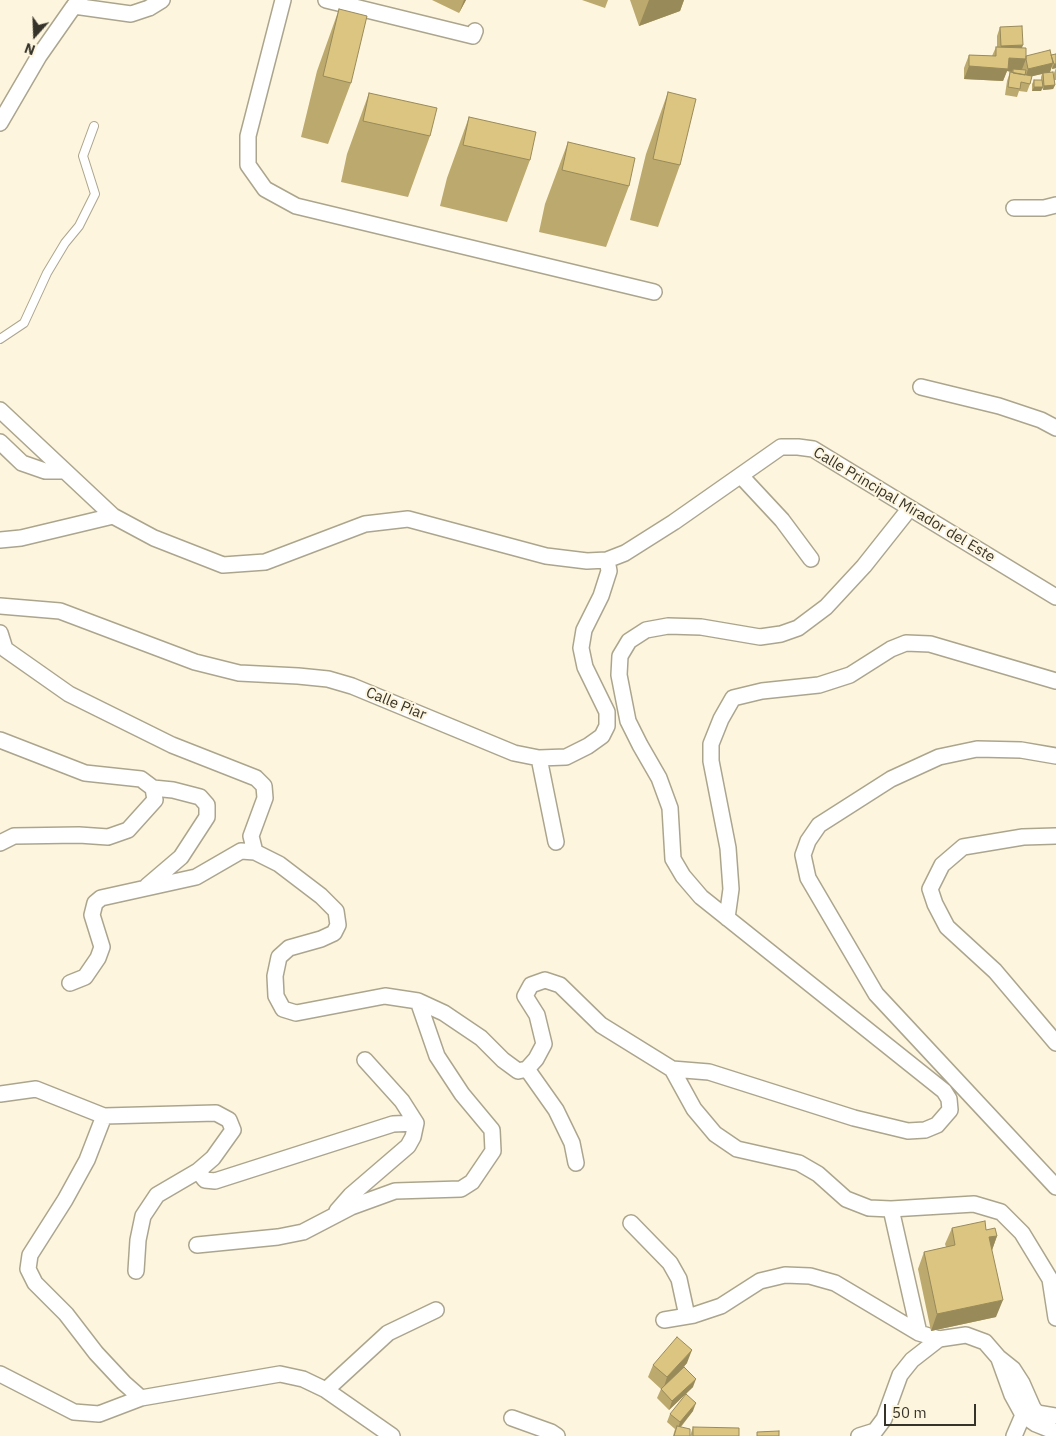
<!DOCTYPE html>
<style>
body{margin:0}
#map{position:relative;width:1056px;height:1436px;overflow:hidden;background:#fdf5dd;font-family:"IBM Plex Sans",sans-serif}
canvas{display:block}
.north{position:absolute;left:10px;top:10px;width:50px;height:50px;-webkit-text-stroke:4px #fdf5dd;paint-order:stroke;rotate:200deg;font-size:14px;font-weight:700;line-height:20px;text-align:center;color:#36332a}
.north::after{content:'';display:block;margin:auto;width:18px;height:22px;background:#36332a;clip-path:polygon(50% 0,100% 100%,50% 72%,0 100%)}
.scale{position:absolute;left:884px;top:1404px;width:92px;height:22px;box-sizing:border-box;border:2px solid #36332a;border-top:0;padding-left:6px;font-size:15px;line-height:18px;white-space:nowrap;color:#36332a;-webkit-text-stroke:4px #fdf5dd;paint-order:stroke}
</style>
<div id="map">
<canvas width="1056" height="1436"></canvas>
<div class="north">N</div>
<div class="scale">50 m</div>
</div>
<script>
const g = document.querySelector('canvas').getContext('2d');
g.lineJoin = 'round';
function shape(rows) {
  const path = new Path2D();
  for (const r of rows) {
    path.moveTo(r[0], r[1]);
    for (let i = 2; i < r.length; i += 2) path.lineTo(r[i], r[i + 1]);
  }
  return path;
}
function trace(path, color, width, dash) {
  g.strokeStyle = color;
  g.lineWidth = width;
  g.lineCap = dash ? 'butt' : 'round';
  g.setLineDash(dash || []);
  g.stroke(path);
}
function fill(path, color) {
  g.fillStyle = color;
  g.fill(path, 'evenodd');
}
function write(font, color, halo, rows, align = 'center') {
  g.font = font + ' "IBM Plex Sans",sans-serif';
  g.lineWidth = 4;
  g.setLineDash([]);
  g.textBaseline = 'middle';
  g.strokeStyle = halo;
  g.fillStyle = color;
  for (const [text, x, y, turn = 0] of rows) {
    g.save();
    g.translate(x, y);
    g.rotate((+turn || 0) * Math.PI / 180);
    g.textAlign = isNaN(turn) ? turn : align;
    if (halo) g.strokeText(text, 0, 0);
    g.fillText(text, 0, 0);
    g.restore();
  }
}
const lane = shape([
 [0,339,24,323,47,273,65,243,79,226,95,194,83,156,94,126]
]);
const street = shape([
 [283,0,248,136,248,165,265,189,296,206,654,292],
 [326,0,473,36,475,31],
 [74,6,131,14,149,8,162,0],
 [0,123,39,56,74,6,80,0],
 [1014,208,1044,208,1056,205],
 [921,387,999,406,1041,420,1056,428],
 [0,410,113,516,154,538,223,565,265,562,365,524,408,519,546,556,587,561,607,560,625,553,674,522,781,447,798,447,813,449,1056,597],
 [0,442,22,463,45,471,65,471],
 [741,476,782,520,811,559],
 [910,508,864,566,826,607,798,628,781,634,760,637,701,627,668,626,646,630,629,641,620,656,619,675,628,721,640,745,659,778,670,808,673,859,683,876,701,897,944,1091,949,1099,950,1110,937,1125,925,1130,908,1131,854,1118,709,1072,672,1069,694,1109,715,1134,737,1149,799,1163,818,1174,846,1199,869,1208,891,1209,974,1204,1001,1212,1022,1233,1050,1279,1056,1318],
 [0,540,21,538,113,516],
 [0,606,60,611,195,662,239,673,298,676,328,679,352,686,514,753,539,758,566,757,588,746,602,736,607,726,607,712,585,667,581,648,584,630,601,596,609,571,607,560],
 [0,633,5,649,69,694,172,745,256,778,264,786,265,798,251,836,255,852],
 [0,740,85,773,141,779,153,788,155,800,128,830,108,837,79,835,14,836,0,843],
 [1056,756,1021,750,977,749,939,757,891,779,819,825,808,841,803,855,808,878,876,994,1056,1187],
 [539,758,556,842],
 [1056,836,1023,837,963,847,942,865,930,889,935,904,947,927,995,971,1056,1043],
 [147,886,181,857,207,817,207,805,200,797,173,790,153,788],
 [727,918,731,889,728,848,711,761,711,744,721,719,733,698,762,691,819,685,850,675,891,649,906,643,930,644,1056,681],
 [70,983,85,977,98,958,102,947,92,915,95,903,101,898,196,877,241,851,255,852,279,864,321,896,336,911,338,925,334,933,321,939,289,948,279,957,275,976,276,996,283,1009,296,1013,385,996,418,1001],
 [365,1060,402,1101,416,1123],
 [527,1069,556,1110,572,1143,576,1163],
 [0,1094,36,1089,104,1116,216,1113,229,1120,233,1130,213,1158,198,1171,205,1180,215,1181,393,1124,416,1123,413,1137,408,1146,351,1195,337,1211],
 [104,1116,87,1160,65,1200,30,1255,28,1269,35,1283,66,1314,96,1353,124,1383,141,1398],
 [891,1209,919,1333],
 [631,1223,670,1263,679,1279,687,1316],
 [197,1245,278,1237,303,1232,351,1207,395,1191,461,1189,472,1182,493,1151,492,1130,462,1094,437,1056,418,1001,444,1013,481,1038,503,1060,518,1071,527,1069,536,1059,544,1044,537,1015,525,996,531,985,545,980,560,985,601,1025,672,1069],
 [136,1271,138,1240,143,1216,157,1195,198,1171],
 [664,1320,694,1315,721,1306,760,1281,785,1275,810,1276,835,1283,919,1333,939,1339,966,1335,985,1342,998,1357,1013,1369,1022,1383,1033,1408,1037,1413,1056,1416],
 [999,1359,1012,1395,1023,1415,1036,1424,1056,1432],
 [0,1374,74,1412,99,1414,141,1398,280,1374,303,1379,326,1390,392,1436],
 [326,1390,388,1333,436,1310],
 [512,1418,551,1432,557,1436],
 [859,1436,875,1431,884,1419,900,1375,912,1360,939,1339],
 [1014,1436,1023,1415]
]);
const wall = shape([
 [432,0,466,0,459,13],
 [582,0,608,0,605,8],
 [630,0,684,0,680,11,639,26],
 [339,9,351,83,328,144,301,137,317,71],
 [1000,27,1022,48,1026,56,1051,56,1056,54,1056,68,1052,69,1052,66,1050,72,1054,76,1054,73,1056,68,1056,80,1054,80,1055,85,1053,89,1043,90,1042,87,1041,91,1032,91,1032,84,1034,80,1041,80,1041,77,1042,74,1032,76,1030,84,1027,92,1019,91,1017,97,1005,95,1007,81,1010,72,1012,73,1012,72,1007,71,1003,81,964,79,964,68,969,55,992,56,996,47,997,47,997,36],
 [668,92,680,165,658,227,630,220,646,154],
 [369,93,430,136,408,197,341,182,347,154],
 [469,117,530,160,507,222,440,206,447,178],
 [568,142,629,186,606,247,539,232,545,204],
 [952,1228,986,1230,997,1236,992,1250,996,1317,931,1331,918,1269,924,1252,946,1247,945,1244],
 [687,1363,679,1372,693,1387,669,1410,657,1398,661,1389,648,1377,653,1365],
 [693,1411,681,1427,690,1436,673,1436,675,1429,667,1422,670,1414],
 [693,1427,739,1436,690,1436]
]);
const shadedWall = shape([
 [464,0,466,0,459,13],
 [649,0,684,0,680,11,639,26],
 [1023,45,1020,53,998,54,1001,46],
 [1009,58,1026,59,1021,72,1013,69,1012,72,1007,71,1003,81,964,79,969,66],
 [1053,63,1050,72,1025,78,1028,69],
 [1054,64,1056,64,1056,68,1052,69],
 [1055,85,1053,89,1043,90,1044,86],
 [1034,87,1043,87,1041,91,1032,91],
 [997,1236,991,1253,989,1237],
 [1003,1300,996,1317,931,1331,937,1314],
 [692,1350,687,1363,663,1390,667,1377],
 [696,1379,693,1387,669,1410,672,1401],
 [696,1403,693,1411,677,1431,680,1422]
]);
const building = shape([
 [339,9,367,16,351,83,323,76,339,9],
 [1022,26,1023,45,1001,46,1000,27,1022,26],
 [996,47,1026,48,1026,59,1009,58,1008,69,969,66,969,55,996,56,996,47],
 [1050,50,1053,63,1028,69,1026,59,1026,56,1050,50],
 [1056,54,1056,64,1054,64,1051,55,1056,54],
 [1013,69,1026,70,1025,75,1013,73,1013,69],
 [1010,72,1032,76,1030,84,1021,82,1020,89,1008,87,1010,72],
 [1053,72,1055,85,1044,86,1043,73,1053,72],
 [1034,80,1042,80,1043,87,1034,87,1034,80],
 [668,92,696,99,680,165,653,159,668,92],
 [369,93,437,108,430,136,363,121,369,93],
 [469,117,536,132,530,160,463,145,469,117],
 [568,142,635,158,629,186,562,170,568,142],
 [985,1221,986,1230,995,1228,997,1236,989,1237,1003,1300,937,1314,924,1252,955,1245,952,1228,985,1221],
 [677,1337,692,1350,667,1377,653,1365,677,1337],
 [684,1367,696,1379,672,1401,661,1389,684,1367],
 [686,1394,696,1403,680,1422,670,1414,686,1394],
 [677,1426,690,1429,690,1436,674,1436,677,1426],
 [693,1427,739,1428,739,1436,693,1436,693,1427],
 [779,1431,779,1436,757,1436,757,1432,779,1431]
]);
const streetNames = [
 ["Calle Principal Mirador del Este",904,505,31],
 ["Calle Piar",396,704,22]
];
trace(lane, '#aca58e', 10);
trace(street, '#aca58e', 18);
trace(lane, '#fff', 8);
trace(street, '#fff', 15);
fill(wall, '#bca96e');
fill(shadedWall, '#998a5a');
fill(building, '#dbc580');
trace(building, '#998a5a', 1);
write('15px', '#36332a', '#fdf5dd', streetNames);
</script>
